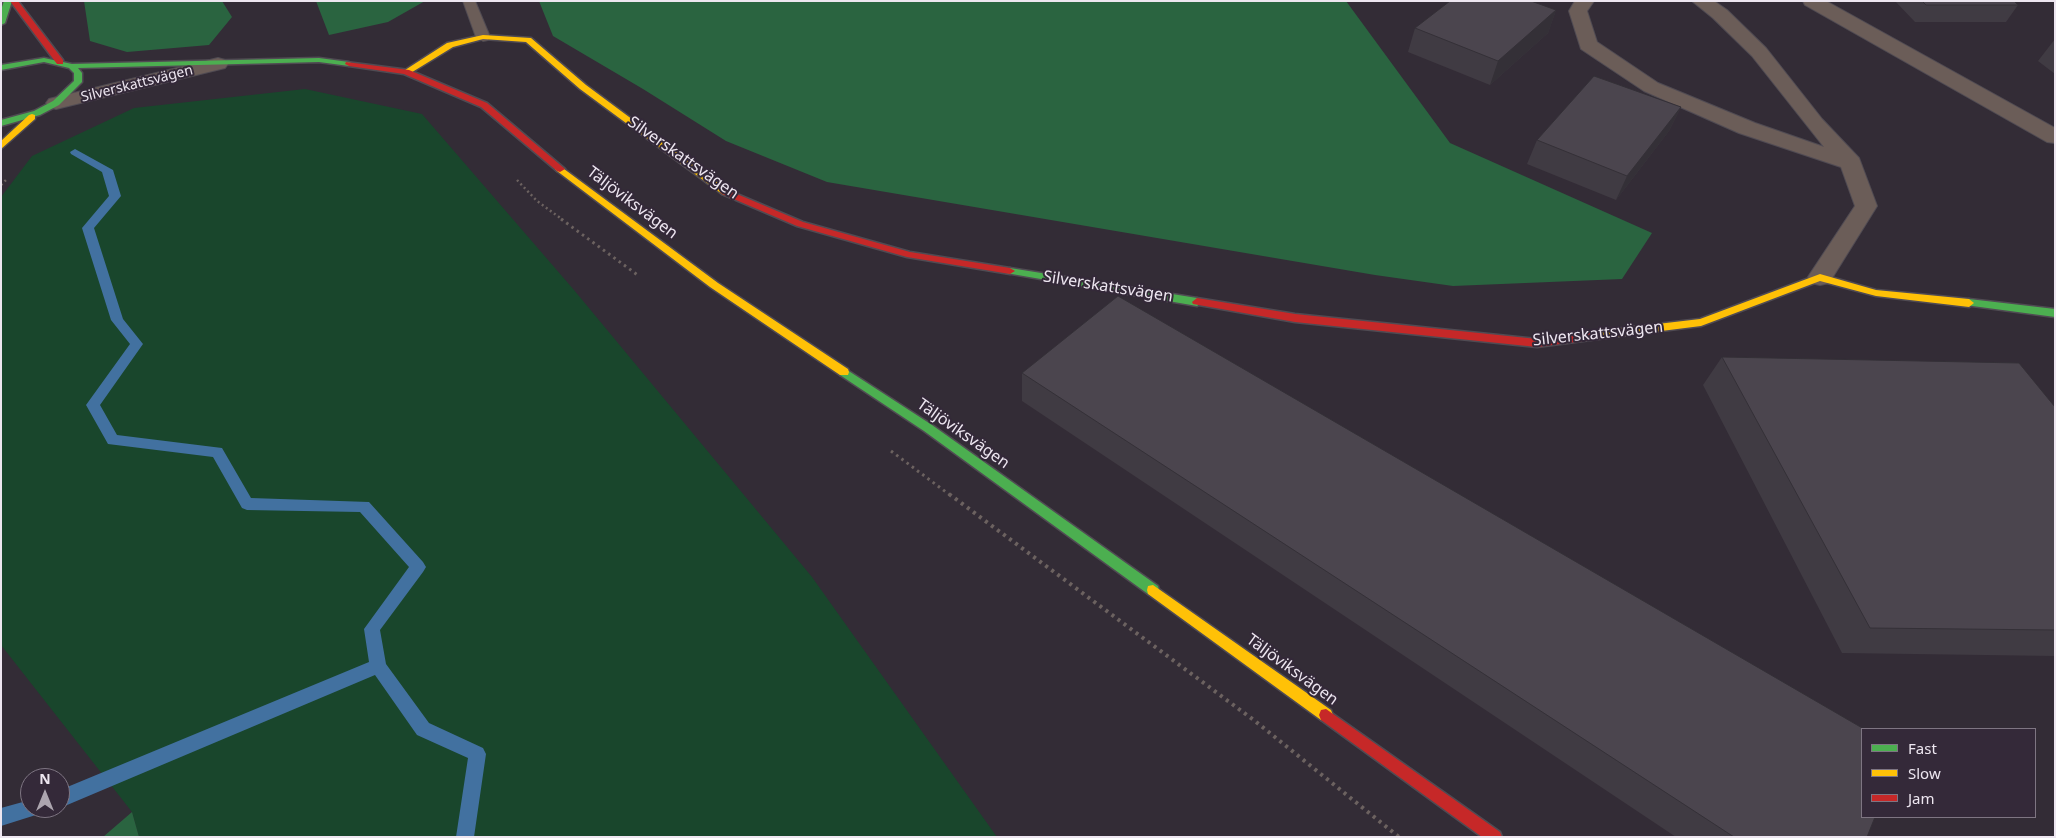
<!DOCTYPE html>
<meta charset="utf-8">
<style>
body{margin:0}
#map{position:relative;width:2056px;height:838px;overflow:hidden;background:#332c36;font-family:"Noto Sans",sans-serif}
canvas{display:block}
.frame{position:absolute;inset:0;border:2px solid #ede6f0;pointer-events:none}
.legend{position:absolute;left:1861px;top:728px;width:175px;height:90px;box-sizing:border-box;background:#342939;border:1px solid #7e7582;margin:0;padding:6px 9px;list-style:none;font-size:15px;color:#ede6f0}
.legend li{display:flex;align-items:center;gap:10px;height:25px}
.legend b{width:25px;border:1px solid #7e7582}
.north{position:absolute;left:20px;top:768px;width:50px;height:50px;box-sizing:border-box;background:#342939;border:1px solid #7e7582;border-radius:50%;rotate:0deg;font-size:14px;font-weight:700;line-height:20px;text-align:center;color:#ede6f0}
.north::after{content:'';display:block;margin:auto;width:18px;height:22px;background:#aca5af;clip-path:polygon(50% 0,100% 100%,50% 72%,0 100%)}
</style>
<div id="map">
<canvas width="2056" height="838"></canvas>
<div class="frame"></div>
<ul class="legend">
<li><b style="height:6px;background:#4caf50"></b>Fast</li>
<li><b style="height:6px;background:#ffc107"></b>Slow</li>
<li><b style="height:6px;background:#c62828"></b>Jam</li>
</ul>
<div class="north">N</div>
</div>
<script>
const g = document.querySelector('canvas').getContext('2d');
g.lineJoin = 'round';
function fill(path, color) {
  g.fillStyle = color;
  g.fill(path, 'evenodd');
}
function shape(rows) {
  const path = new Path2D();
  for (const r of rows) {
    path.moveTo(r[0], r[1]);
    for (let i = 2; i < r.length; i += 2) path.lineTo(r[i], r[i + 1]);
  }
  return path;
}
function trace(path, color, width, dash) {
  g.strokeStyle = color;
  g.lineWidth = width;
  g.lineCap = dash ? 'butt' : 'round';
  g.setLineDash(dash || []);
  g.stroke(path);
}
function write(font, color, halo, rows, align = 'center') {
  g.font = font + ' "Noto Sans",sans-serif';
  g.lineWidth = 4;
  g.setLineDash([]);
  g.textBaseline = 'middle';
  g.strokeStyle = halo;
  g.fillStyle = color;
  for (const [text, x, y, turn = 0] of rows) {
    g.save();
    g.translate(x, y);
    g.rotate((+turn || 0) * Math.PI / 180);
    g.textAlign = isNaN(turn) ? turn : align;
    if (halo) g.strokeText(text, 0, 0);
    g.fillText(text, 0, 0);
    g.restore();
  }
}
const green = shape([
 [305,89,422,114,574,290,812,577,997,837,139,837,132,812,1,645,1,197,32,156,134,108]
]);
const forest = shape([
 [84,1,222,1,232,17,209,45,127,52,90,41],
 [316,1,425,1,388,22,329,35],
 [539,1,1346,1,1450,143,1652,233,1622,279,1453,286,1375,275,827,182,726,141,643,89,553,36],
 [132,812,139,837,103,837]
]);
const stream = shape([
 [75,149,113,170,121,196,94,228,123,319,143,344,100,405,117,435,222,448,251,498,369,502,423,562,426,567,423,572,380,630,386,664,429,723,483,748,486,754,474,837,456,837,468,758,417,735,375,675,60,808,60,790,369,662,364,629,409,567,360,512,247,510,242,508,213,457,108,444,86,405,130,344,111,320,82,228,109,196,102,172,71,154,70,152,75,149],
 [30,800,30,808,42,808,39,814,1,826,1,808,30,800]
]);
const pathFar2 = shape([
 [517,180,537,201,563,220],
 [1,185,8,178]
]);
const pathFar1 = shape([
 [561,219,639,276],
 [891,451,950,495]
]);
const path = shape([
 [949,494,1255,721,1399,837]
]);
const lane = shape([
 [463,1,475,1,490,37,488,40,483,41,476,37,463,1]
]);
const street = shape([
 [1575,1,1594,1,1587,11,1597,42,1658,83,1755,123,1824,147,1752,56,1713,18,1692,1,1714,1,1727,10,1766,48,1822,119,1859,158,1877,206,1829,283,1820,285,1811,283,1808,277,1855,206,1841,167,1739,133,1644,91,1581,49,1569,11,1575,1],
 [1803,1,1826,1,2055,128,2055,143,2047,142,1805,5,1803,1],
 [218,58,225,60,228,64,225,68,56,109,49,107,46,103,49,99,218,58]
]);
const fast = shape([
 [4,1,12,1,5,23,1,25,1,10,4,1],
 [44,58,72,64,319,58,349,62,353,64,349,66,319,62,78,68,82,73,82,82,59,105,40,115,1,126,1,120,34,111,53,101,74,81,74,73,69,68,44,62,1,70,1,65,44,58],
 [1010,268,1197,298,1202,302,1197,306,1006,273,1005,271,1010,268],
 [1969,299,2055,309,2055,317,1965,305,1964,303,1965,301,1969,299],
 [844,368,932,425,1158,586,1159,590,1158,594,1153,595,1148,594,924,431,840,375,839,372,844,368]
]);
const slow = shape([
 [483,35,531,38,586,85,730,192,725,195,722,194,580,89,526,42,483,39,453,47,409,74,402,72,447,43,483,35],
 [32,114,35,115,35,119,1,149,1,141,29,115,32,114],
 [560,166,718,283,848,369,849,372,848,375,840,375,710,287,557,171,555,169,560,166],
 [1820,274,1876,290,1969,299,1974,303,1969,307,1876,296,1820,281,1701,326,1598,339,1593,335,1598,331,1700,319,1820,274],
 [1153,585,1331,710,1333,715,1331,720,1326,721,1321,720,1148,594,1147,590,1148,586,1153,585]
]);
const jam = shape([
 [10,1,18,1,63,60,63,64,57,64,10,1],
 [346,62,409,70,487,103,565,169,560,172,557,171,481,107,404,74,349,66,345,64,346,62],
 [725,189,803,222,910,252,1010,268,1015,271,1010,274,907,257,797,226,722,194,720,192,725,189],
 [1197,298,1295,314,1537,339,1598,331,1603,335,1598,339,1537,347,1295,322,1193,304,1192,302,1197,298],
 [1326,709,1500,832,1502,837,1482,837,1321,720,1319,715,1321,710,1326,709]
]);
const wall = shape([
 [1895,1,2014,1,2018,5,2006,22,1915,22],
 [1556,10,1548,33,1490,85,1408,52,1415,28],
 [2055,39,2055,74,2038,61],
 [1681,107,1669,131,1616,200,1527,164,1537,140],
 [1722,357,2055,407,2055,656,1842,653,1703,385],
 [1022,373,1867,837,1676,837,1022,401]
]);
const shadedWall = shape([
 [1556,10,1548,33,1490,85,1498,61],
 [1681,107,1669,131,1616,200,1627,176]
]);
const building = shape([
 [1450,1,1531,1,1556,10,1498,61,1415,28,1450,1],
 [1922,1,2014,1,2018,5,1926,5,1922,1],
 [1594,76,1681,107,1627,176,1537,140,1594,76],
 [1118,296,1864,729,1862,729,1862,817,1875,817,1867,837,1734,837,1022,373,1118,296],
 [1722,357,2019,363,2055,407,2055,630,1870,628,1722,357]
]);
const farStreetnames = [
 ["Silverskattsvägen",137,84,-14]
];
const streetNames = [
 ["Silverskattsvägen",683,158,35],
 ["Täljöviksvägen",632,203,37],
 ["Silverskattsvägen",1108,287,9],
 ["Silverskattsvägen",1598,334,-6],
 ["Täljöviksvägen",963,434,35],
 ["Täljöviksvägen",1292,670,36]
];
fill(green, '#19462c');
fill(forest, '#2a6440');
fill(stream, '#4271a0');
trace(lane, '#504b53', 2);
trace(street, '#504b53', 2);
trace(fast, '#504b53', 3);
trace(slow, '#504b53', 3);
trace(jam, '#504b53', 3);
trace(pathFar2, '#6c6260', 2.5, [2, 3]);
trace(pathFar1, '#6c6260', 3, [2.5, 4]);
trace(path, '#6c6260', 4, [3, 4.5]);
fill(lane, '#6b5d58');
fill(street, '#6b5d58');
fill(fast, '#4caf50');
fill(slow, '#ffc107');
fill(jam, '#c62828');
fill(wall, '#403b43');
fill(shadedWall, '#343037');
fill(building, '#4b454e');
trace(building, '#343037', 1);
write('14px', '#ede6f0', '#342939', farStreetnames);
write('16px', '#ede6f0', '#342939', streetNames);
</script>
